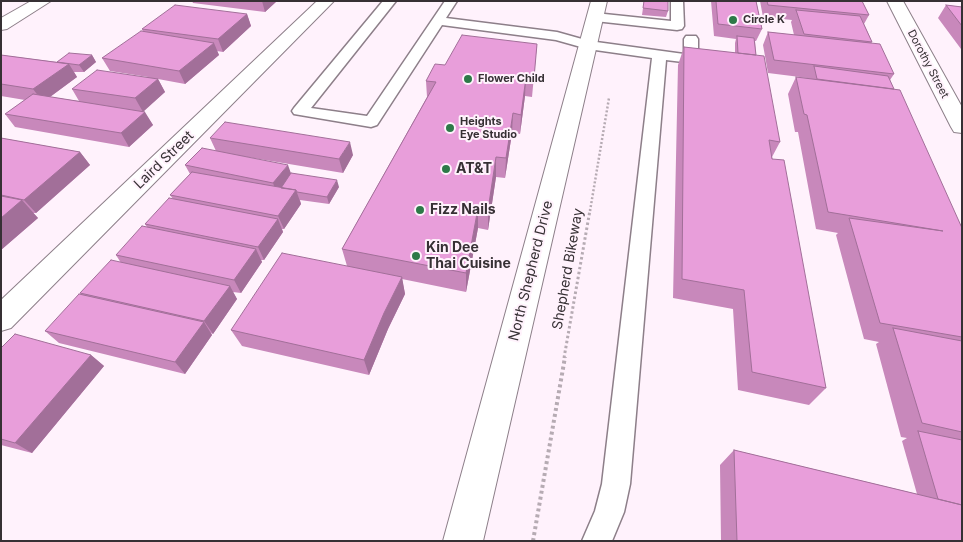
<!DOCTYPE html>
<style>
body{margin:0}
#map{position:relative;width:963px;height:542px;overflow:hidden;background:#fff2fc;font-family:Inter,sans-serif}
canvas{display:block}
.frame{position:absolute;inset:0;border:2px solid #363034;pointer-events:none}
</style>
<div id="map">
<canvas width="963" height="542"></canvas>
<div class="frame"></div>
</div>
<script>
const g = document.querySelector('canvas').getContext('2d');
g.lineJoin = 'round';
function shape(rows) {
  const path = new Path2D();
  for (const r of rows) {
    path.moveTo(r[0], r[1]);
    for (let i = 2; i < r.length; i += 2) path.lineTo(r[i], r[i + 1]);
  }
  return path;
}
function trace(path, color, width, dash) {
  g.strokeStyle = color;
  g.lineWidth = width;
  g.lineCap = dash ? 'butt' : 'round';
  g.setLineDash(dash || []);
  g.stroke(path);
}
function fill(path, color) {
  g.fillStyle = color;
  g.fill(path, 'evenodd');
}
function write(font, color, halo, rows, align = 'center') {
  g.font = font + ' Inter,sans-serif';
  g.lineWidth = 4;
  g.setLineDash([]);
  g.textBaseline = 'middle';
  g.strokeStyle = halo;
  g.fillStyle = color;
  for (const [text, x, y, turn = 0] of rows) {
    g.save();
    g.translate(x, y);
    g.rotate((+turn || 0) * Math.PI / 180);
    g.textAlign = isNaN(turn) ? turn : align;
    if (halo) g.strokeText(text, 0, 0);
    g.fillText(text, 0, 0);
    g.restore();
  }
}
const pathFar2 = shape([
 [590,211,609,98]
]);
const pathFar1 = shape([
 [564,358,590,210]
]);
const path = shape([
 [533,541,565,357]
]);
const lane = shape([
 [383,1,396,1,311,108,367,116,445,1,457,1,446,18,557,32,589,41,684,54,684,39,686,36,696,36,698,39,698,59,696,62,691,63,666,60,630,484,624,512,612,541,582,541,595,511,602,484,652,58,588,49,556,40,442,25,377,125,371,127,294,114,292,111,294,108,383,1],
 [671,1,683,1,684,26,682,29,677,30,595,21,589,17,595,13,671,21,671,1]
]);
const street = shape([
 [317,1,334,1,11,328,1,331,1,300,317,1],
 [887,1,903,1,962,107,962,133,954,132,951,127,887,1]
]);
const primary = shape([
 [31,1,51,1,7,29,1,30,1,18,31,1],
 [591,1,607,1,483,541,443,541,591,1]
]);
const wall = shape([
 [192,1,277,1,265,12,193,3],
 [644,1,668,1,668,11,666,17,642,15],
 [711,1,756,1,762,29,756,41,755,41,756,55,780,142,772,157,826,388,809,405,738,390,733,309,673,298,678,65,684,47,735,53,735,43,736,39,714,36],
 [760,1,862,1,869,15,864,24,872,42,871,43,894,74,890,80,894,89,962,228,962,541,721,541,720,465,734,450,917,494,902,441,907,438,901,437,876,344,879,342,864,339,836,235,838,233,816,229,798,132,795,132,788,94,796,77,808,78,768,73,763,45,768,32,794,35,791,22,792,20,763,17],
 [946,5,962,7,962,50,961,49,938,18],
 [247,14,251,26,223,52,217,51,219,55,185,84,158,79,165,92,143,111,153,125,129,147,15,127,5,114,25,100,1,96,1,55,57,62,92,55,96,62,84,72,74,72,77,77,50,97,79,101,72,89,148,77,110,71,102,58,143,32,142,29],
 [537,44,532,97,525,96,520,134,512,133,505,178,496,177,488,230,478,228,466,292,402,279,405,294,388,329,369,375,242,346,231,330,347,266,342,249,427,97,426,81],
 [1,138,80,152,90,165,36,213,33,213,38,218,1,250],
 [210,138,353,155,343,173,241,156,291,173,339,187,329,204,300,200,301,204,284,229,282,229,283,232,264,260,261,260,262,262,241,293,233,292,237,299,213,334,211,333,212,335,185,374,59,343,45,331,82,295,80,293,121,263,116,255,147,227,145,224,173,199,170,195,190,174,185,165,216,151],
 [1,348,91,355,104,366,32,453,1,445]
]);
const shadedWall = shape([
 [262,1,277,1,265,12],
 [247,14,251,26,223,52,218,39],
 [214,43,219,55,185,84,179,71],
 [92,55,96,62,84,72,79,65],
 [69,64,77,77,43,102,33,89],
 [526,77,525,96,520,134,521,115],
 [158,79,165,92,143,112,135,98],
 [145,112,153,125,129,147,121,133],
 [513,113,512,133,505,178,506,158],
 [350,142,353,155,343,173,339,159],
 [80,152,90,165,36,213,24,200],
 [496,157,496,177,488,230,488,210],
 [288,165,293,179,278,197,273,183],
 [337,180,339,187,329,204,327,197],
 [296,190,301,204,284,229,278,216],
 [22,200,38,218,1,250,1,218],
 [478,208,478,228,466,292,466,273],
 [278,219,283,232,264,260,258,247],
 [256,249,262,262,241,293,234,280],
 [402,277,405,294,388,329,369,375,364,360,384,313],
 [230,286,237,299,213,334,204,321],
 [204,322,212,335,185,374,175,362],
 [91,355,104,366,32,453,15,443]
]);
const building = shape([
 [644,1,668,1,668,11,643,8,644,1],
 [716,1,756,1,762,29,718,24,716,1],
 [767,1,862,1,869,15,768,5,767,1],
 [175,5,247,14,218,39,142,29,175,5],
 [946,5,962,7,962,26,946,5],
 [796,10,860,16,872,42,804,34,796,10],
 [141,31,214,43,179,71,102,58,141,31],
 [768,32,880,44,894,74,774,60,768,32],
 [462,35,537,44,534,78,526,77,521,115,513,113,506,158,496,157,488,210,478,208,466,273,342,249,436,82,426,81,435,64,445,65,462,35],
 [737,36,754,38,756,55,738,53,737,36],
 [684,47,764,56,780,142,769,140,772,159,784,160,826,388,752,372,744,290,682,279,684,47],
 [69,53,92,55,79,65,57,62,69,53],
 [1,55,69,64,33,89,1,84,1,55],
 [814,66,888,76,894,89,817,79,814,66],
 [97,70,158,79,135,98,72,89,97,70],
 [796,77,900,90,962,228,962,337,880,323,849,218,943,231,828,212,807,115,804,114,796,77],
 [33,94,145,112,121,133,5,114,33,94],
 [225,122,350,142,339,159,210,138,225,122],
 [1,138,80,152,24,200,1,195,1,138],
 [202,148,288,165,273,183,185,165,202,148],
 [192,172,296,190,278,216,170,195,192,172],
 [291,173,337,180,327,197,297,192,296,190,281,188,291,173],
 [1,196,22,200,1,218,1,196],
 [169,198,278,219,258,247,145,224,169,198],
 [142,226,256,249,234,280,116,255,142,226],
 [282,253,402,277,384,313,364,360,231,330,282,253],
 [111,260,230,286,204,321,80,293,111,260],
 [79,294,204,322,175,362,45,331,79,294],
 [893,328,962,341,962,432,922,423,893,328],
 [15,334,91,355,15,443,1,439,1,348,15,334],
 [918,431,962,440,962,505,938,499,918,431],
 [734,450,962,505,962,541,737,541,734,450]
]);
const markers = [
 [733,20,5,"#2d7948"],
 [468,79,5,"#2d7948"],
 [450,128,5,"#2d7948"],
 [446,169,5,"#2d7948"],
 [420,210,5,"#2d7948"],
 [416,256,5,"#2d7948"]
];
const farPoinames = [
 ["Circle K",743,20],
 ["Flower Child",478,79],
 ["Heights",460,122],
 ["Eye Studio",460,135]
];
const farStreetnames = [
 ["Dorothy Street",928,64,62]
];
const streetNames = [
 ["Laird Street",164,160,-44],
 ["Shepherd Bikeway",568,269,-80],
 ["North Shepherd Drive",531,271,-76]
];
const poiNames = [
 ["AT&T",456,169],
 ["Fizz Nails",430,210],
 ["Kin Dee",426,248],
 ["Thai Cuisine",426,264]
];
trace(lane, '#8d7f89', 3);
trace(street, '#8d7f89', 2);
trace(primary, '#8d7f89', 2);
trace(pathFar2, '#b6abb3', 2.5, [2, 2]);
trace(pathFar1, '#b6abb3', 3, [2.5, 2.5]);
trace(path, '#b6abb3', 4, [3, 3]);
fill(lane, '#fff');
fill(street, '#fff');
fill(primary, '#fff');
fill(wall, '#c888bb');
fill(shadedWall, '#a26f99');
fill(building, '#e89eda');
trace(building, '#a26f99', 1);
for (const [x, y, r, color] of markers) {
  const dot = new Path2D();
  dot.arc(x, y, r, 0, 2 * Math.PI);
  g.fillStyle = color;
  g.fill(dot);
  trace(dot, '#fff2fc', 2);
}
write('bold 11px', '#363034', '#fff2fc', farPoinames, 'left');
write('11px', '#363034', '#fff2fc', farStreetnames);
write('14px', '#363034', '#fff2fc', streetNames);
write('bold 14px', '#363034', '#fff2fc', poiNames, 'left');
</script>
